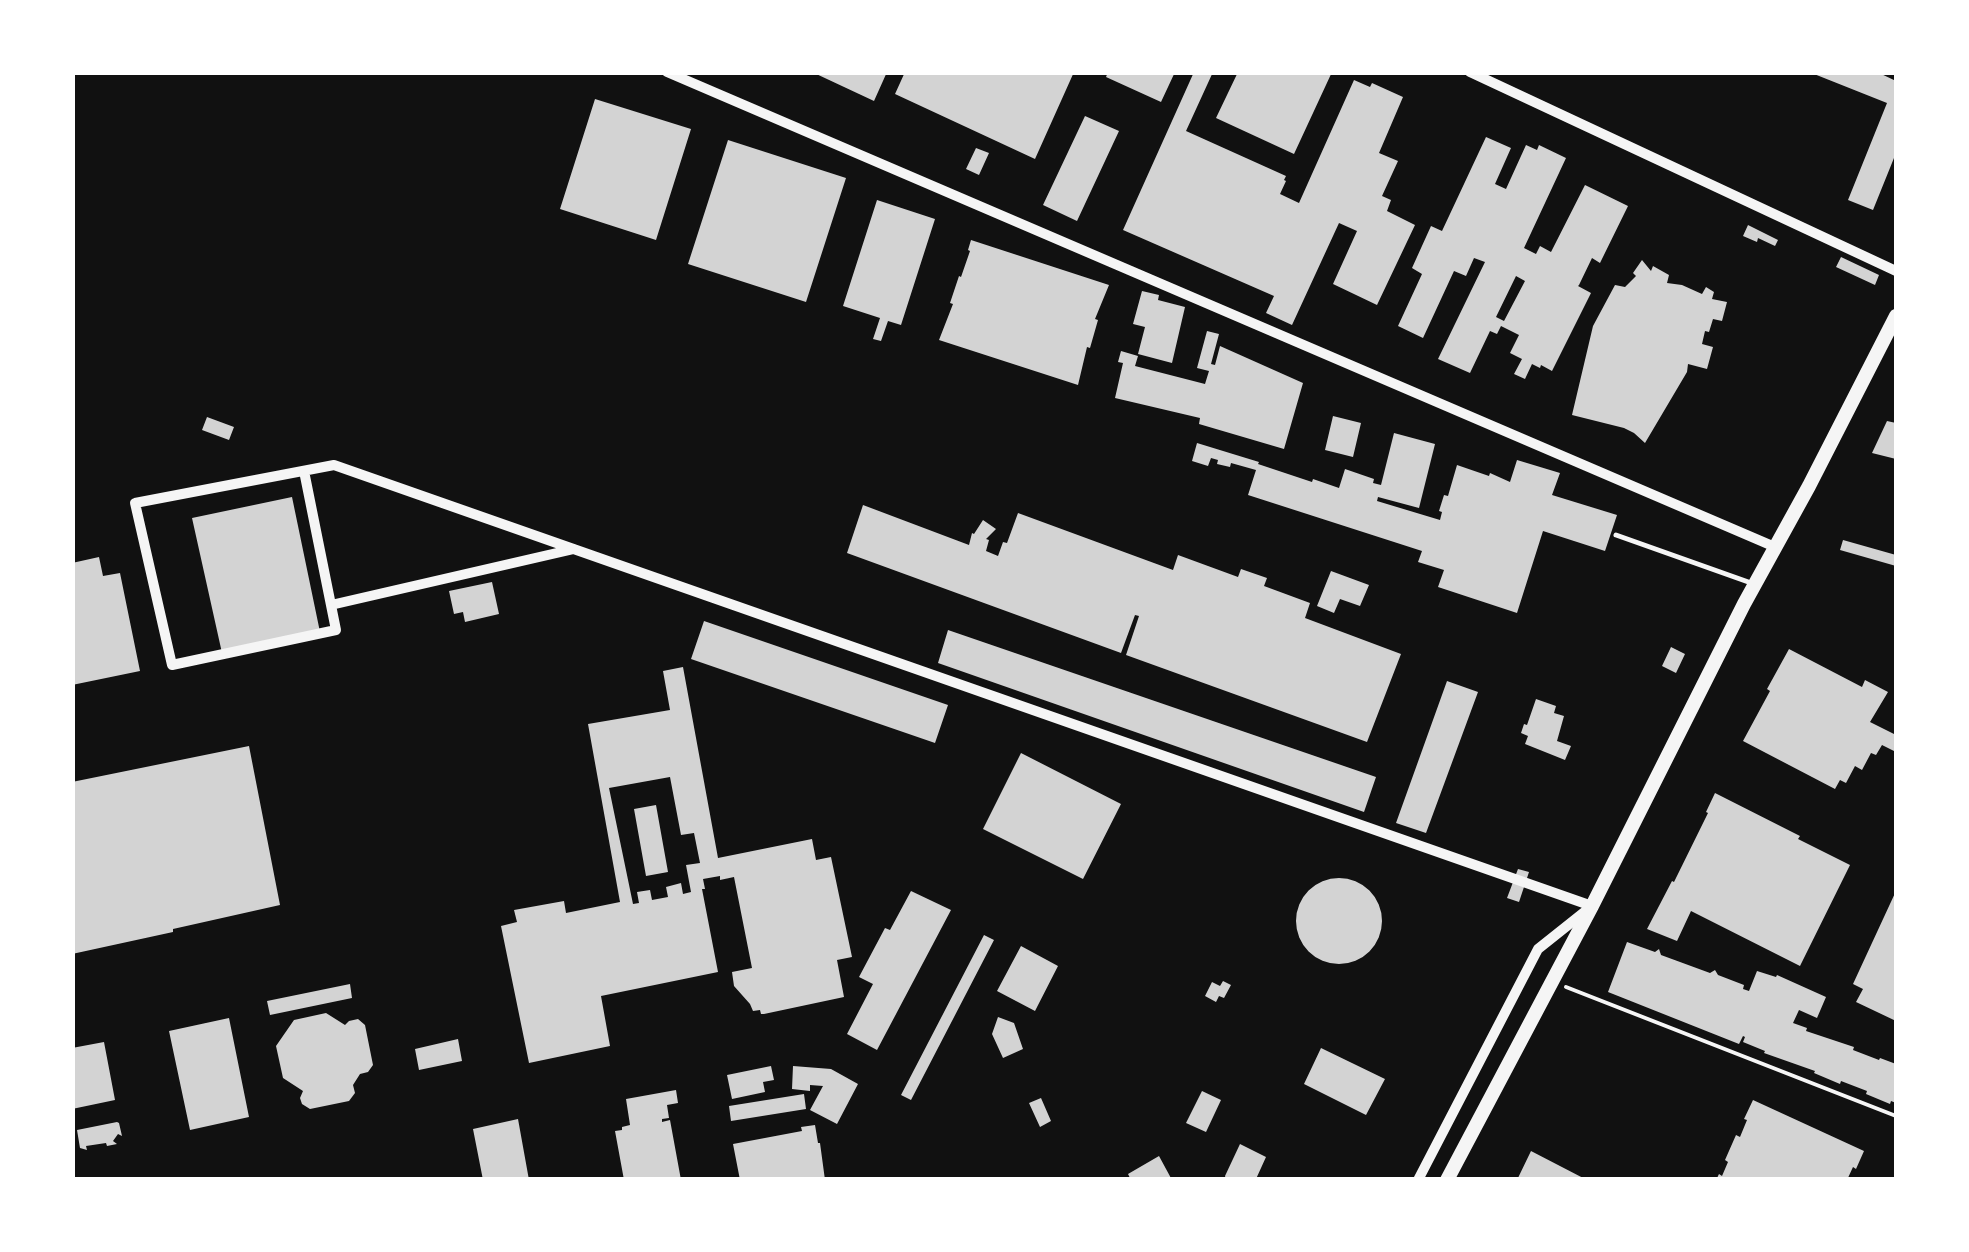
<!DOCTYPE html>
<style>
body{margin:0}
#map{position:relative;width:1969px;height:1252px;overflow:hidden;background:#111;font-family:"Titillium Web",sans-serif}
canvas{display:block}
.frame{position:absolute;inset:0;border:75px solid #fff;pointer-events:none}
</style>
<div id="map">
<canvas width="1969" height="1252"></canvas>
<div class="frame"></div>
</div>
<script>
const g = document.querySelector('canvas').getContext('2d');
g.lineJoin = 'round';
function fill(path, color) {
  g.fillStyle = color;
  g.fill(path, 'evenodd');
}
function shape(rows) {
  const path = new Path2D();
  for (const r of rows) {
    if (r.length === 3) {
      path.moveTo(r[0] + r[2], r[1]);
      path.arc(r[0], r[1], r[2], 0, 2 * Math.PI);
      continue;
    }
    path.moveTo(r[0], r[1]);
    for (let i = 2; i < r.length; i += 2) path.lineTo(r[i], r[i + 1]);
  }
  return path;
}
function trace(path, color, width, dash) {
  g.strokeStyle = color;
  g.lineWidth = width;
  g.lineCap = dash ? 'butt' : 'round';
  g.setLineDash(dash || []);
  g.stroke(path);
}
const building = shape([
 [812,72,887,72,874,101],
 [905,72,1074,72,1035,159,895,94],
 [1108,72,1175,72,1161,102,1106,77],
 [1194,72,1213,72,1186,131,1286,176,1284,180,1286,181,1280,194,1299,203,1354,80,1370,87,1372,83,1403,97,1379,153,1398,161,1382,196,1391,200,1387,211,1415,225,1377,305,1333,284,1357,231,1339,223,1292,325,1266,313,1274,296,1123,230],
 [1238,72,1332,72,1294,154,1216,118],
 [1809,72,1877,72,1896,81,1896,153,1873,210,1848,200,1887,103],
 [595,99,691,129,656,240,560,209],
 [1085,116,1119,131,1077,221,1043,205],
 [1486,137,1511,148,1495,184,1506,189,1526,145,1537,150,1539,145,1566,158,1524,248,1536,254,1540,246,1551,252,1585,185,1628,206,1600,263,1592,258,1579,285,1578,286,1591,293,1552,371,1541,365,1540,368,1532,364,1525,379,1514,374,1522,359,1510,353,1519,335,1501,326,1497,334,1490,331,1470,373,1438,359,1485,262,1474,258,1466,276,1454,271,1423,338,1398,326,1422,274,1412,268,1431,226,1442,231],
 [1516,276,1525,281,1504,321,1496,317],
 [728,140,846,178,806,302,688,264],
 [976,148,989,153,979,175,966,169],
 [877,200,935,219,901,325,888,321,881,341,873,339,880,318,843,306],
 [1748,225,1778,240,1775,246,1758,238,1757,242,1743,236],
 [971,240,1109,285,1095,319,1098,320,1090,348,1087,347,1078,385,939,340,953,304,950,303,959,276,961,277,970,251,968,250],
 [1841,257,1879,275,1875,285,1836,267],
 [1642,260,1651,271,1653,266,1669,275,1667,283,1682,285,1702,294,1706,287,1714,292,1712,299,1727,302,1722,321,1713,319,1709,332,1705,331,1702,344,1713,347,1707,369,1688,364,1687,372,1645,443,1634,433,1624,428,1572,415,1593,326,1615,285,1625,287,1636,276,1633,273],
 [1142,291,1159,295,1158,300,1185,307,1172,363,1138,354,1145,327,1133,324],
 [1207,331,1219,334,1211,364,1215,365,1220,346,1303,383,1284,449,1199,424,1200,418,1115,398,1123,363,1118,362,1121,351,1138,356,1135,366,1205,384,1209,371,1197,368],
 [1333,416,1361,423,1353,457,1325,450],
 [207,417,234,427,229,440,202,430],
 [1887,421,1896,423,1896,459,1872,453],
 [1394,433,1435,444,1419,508,1378,497,1377,501,1440,520,1442,512,1439,511,1444,495,1448,496,1457,465,1489,476,1490,473,1510,482,1517,460,1560,473,1552,495,1617,515,1605,551,1543,531,1517,613,1438,587,1444,570,1418,562,1422,551,1248,495,1256,470,1231,463,1230,467,1217,464,1218,460,1211,458,1208,466,1192,461,1197,443,1259,462,1258,464,1312,482,1313,479,1339,488,1345,469,1374,479,1373,483,1381,485],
 [292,497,320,632,222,653,192,518],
 [863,505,969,545,972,533,974,534,983,520,996,529,986,539,989,540,986,551,998,556,1003,542,1007,543,1018,513,1173,570,1178,555,1238,577,1241,569,1267,578,1264,586,1310,603,1305,618,1401,654,1367,742,1126,655,1139,616,1135,615,1121,653,847,553],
 [1843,540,1896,555,1896,566,1840,550],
 [99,557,103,576,120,573,140,671,72,685,72,563],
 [1331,571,1369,585,1360,606,1340,599,1334,613,1317,606],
 [492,582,499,614,465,622,463,612,454,614,449,591],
 [704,621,948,705,935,743,691,659],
 [948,630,1376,777,1364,812,938,663],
 [1671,647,1685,654,1676,673,1662,666],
 [1789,649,1862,687,1865,680,1888,692,1870,722,1896,735,1896,752,1882,745,1876,755,1871,753,1862,770,1855,766,1846,783,1840,780,1835,789,1743,741,1770,691,1767,689],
 [683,667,718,858,812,839,816,860,831,857,852,957,837,960,844,997,764,1014,761,1014,760,1010,753,1011,750,1004,734,986,732,972,752,968,734,877,720,880,720,876,703,879,705,889,702,889,718,972,601,996,610,1046,529,1063,501,926,517,922,514,910,564,901,566,913,620,902,588,724,670,710,663,671],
 [670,777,681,835,694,833,700,863,686,865,691,892,683,894,681,883,666,887,668,897,652,900,650,890,637,892,639,903,633,904,609,788],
 [1447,681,1478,692,1426,833,1396,823],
 [1536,699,1556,706,1554,713,1564,716,1557,741,1571,746,1565,760,1525,744,1528,736,1521,733,1524,724,1527,725],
 [249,746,280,905,173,929,173,932,72,954,72,782],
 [1021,753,1121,804,1083,879,983,829],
 [1715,793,1800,836,1798,839,1850,865,1800,966,1691,911,1677,941,1647,929,1672,881,1674,882,1708,813,1706,812],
 [656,805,668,872,646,876,634,809],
 [1518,869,1529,872,1519,902,1507,898],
 [1339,921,43],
 [911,891,951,910,877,1050,847,1034,873,984,859,977,885,928,890,930],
 [1896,891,1896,1021,1856,1002,1863,989,1853,984],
 [984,935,994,940,911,1100,901,1095],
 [1627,942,1655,952,1659,949,1661,955,1710,973,1715,970,1718,975,1744,985,1743,989,1749,991,1757,971,1776,977,1777,975,1826,997,1817,1018,1799,1010,1793,1023,1807,1028,1806,1031,1854,1047,1853,1050,1879,1060,1880,1058,1896,1064,1896,1103,1891,1101,1890,1104,1866,1094,1867,1091,1841,1081,1840,1084,1814,1073,1815,1071,1764,1053,1765,1051,1743,1042,1745,1037,1743,1036,1739,1044,1608,992],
 [1021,946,1058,966,1035,1011,997,991],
 [1223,981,1231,985,1224,998,1219,996,1216,1002,1205,996,1212,982,1220,986],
 [350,984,352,998,270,1015,267,1001],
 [326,1013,345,1025,349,1021,358,1019,365,1025,373,1065,368,1072,360,1074,353,1085,355,1093,349,1101,310,1109,302,1104,300,1098,303,1091,283,1078,276,1046,294,1020],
 [998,1017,1014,1023,1023,1049,1003,1058,992,1034],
 [229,1018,249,1117,190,1130,169,1031],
 [458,1039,462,1061,419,1070,415,1049],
 [104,1042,115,1100,72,1109,72,1048],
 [1321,1048,1385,1079,1366,1115,1304,1084],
 [771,1066,774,1080,763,1082,765,1092,732,1099,727,1075],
 [793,1066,831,1069,858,1084,837,1124,810,1110,823,1086,810,1085,810,1091,792,1089],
 [676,1090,678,1103,667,1105,669,1118,662,1119,662,1122,670,1120,681,1180,624,1180,615,1131,622,1130,622,1127,630,1125,626,1099],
 [1202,1091,1221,1100,1206,1132,1186,1123],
 [804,1094,806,1109,731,1121,729,1106],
 [1041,1098,1051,1121,1040,1127,1029,1103],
 [1753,1100,1864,1151,1856,1169,1853,1167,1847,1180,1716,1180,1719,1174,1722,1176,1728,1162,1725,1160,1736,1135,1740,1137,1747,1120,1744,1119],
 [518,1119,529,1180,483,1180,473,1129],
 [117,1122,119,1123,122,1136,118,1134,113,1141,117,1144,107,1146,106,1143,86,1146,87,1150,80,1148,77,1130],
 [815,1125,818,1143,820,1143,825,1180,740,1180,733,1144,802,1131,801,1127],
 [1240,1144,1266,1157,1256,1179,1226,1180,1225,1176],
 [1531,1151,1587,1180,1517,1180],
 [1159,1156,1172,1180,1131,1180,1128,1174]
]);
const path = shape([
 [1566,987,1896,1116]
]);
const service = shape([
 [1616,535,1754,584]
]);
const minor = shape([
 [667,72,1775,547],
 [1470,72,1896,271],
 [304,471,336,630,172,665,135,503,334,465,1592,906],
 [331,605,574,549],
 [1418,1180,1538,949,1587,910]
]);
const secondary = shape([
 [1447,1180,1592,906,1744,604,1809,486,1896,316]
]);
fill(building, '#d3d3d3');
trace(path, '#f5f5f5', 4);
trace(service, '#f5f5f5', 5);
trace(minor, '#f5f5f5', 10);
trace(secondary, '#f5f5f5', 14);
</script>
